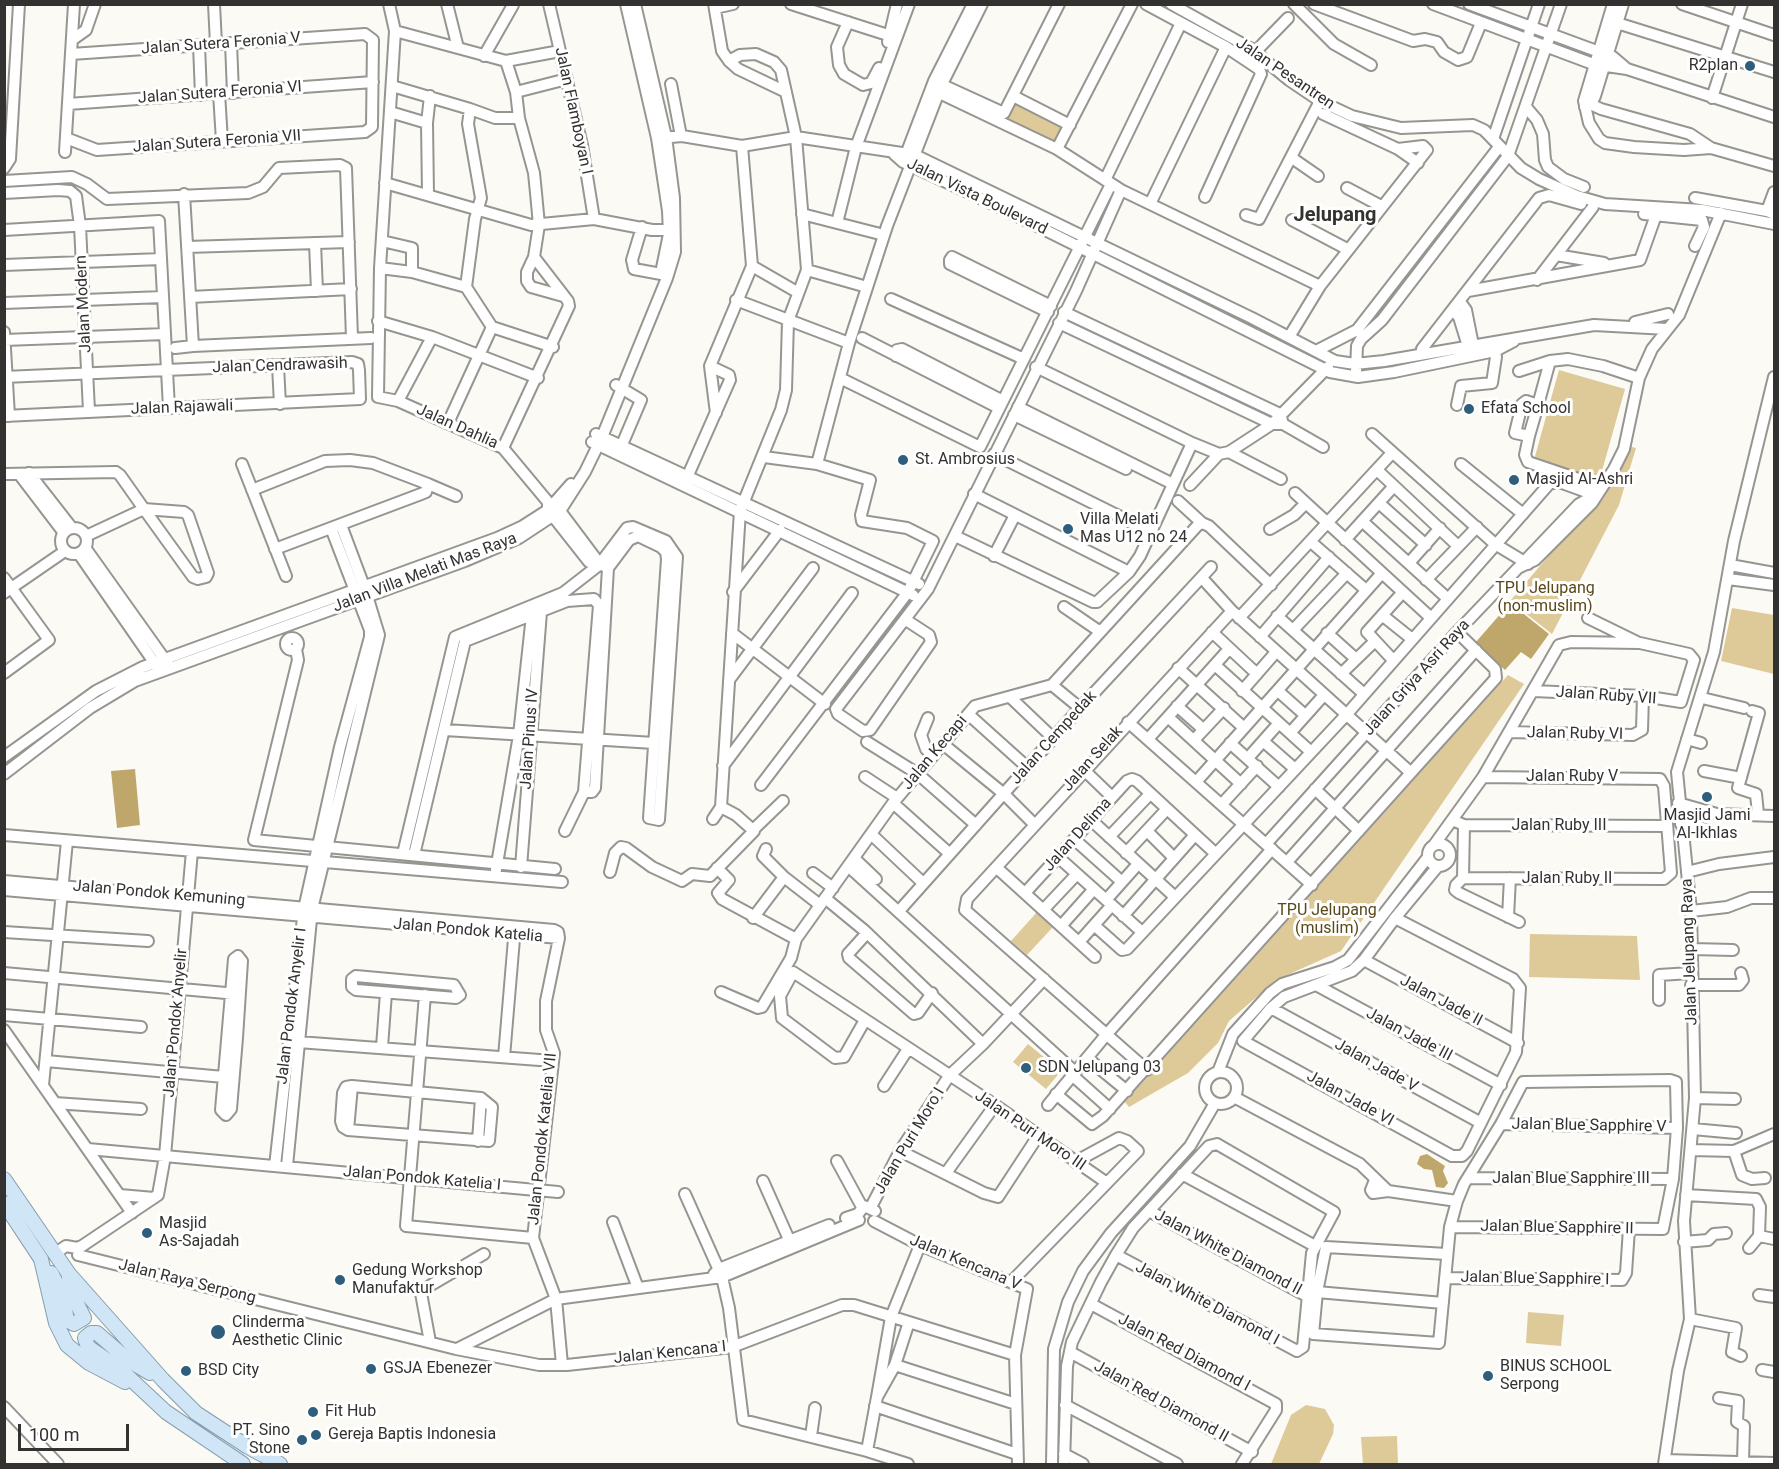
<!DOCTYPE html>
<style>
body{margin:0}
#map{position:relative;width:1779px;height:1469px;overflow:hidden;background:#fcfaf5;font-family:Roboto,sans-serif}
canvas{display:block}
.frame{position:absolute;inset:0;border:6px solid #333230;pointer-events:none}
.scale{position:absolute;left:18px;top:1424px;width:111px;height:27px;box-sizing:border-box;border:3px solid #333230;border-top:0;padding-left:8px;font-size:18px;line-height:21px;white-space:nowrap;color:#333230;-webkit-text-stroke:4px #fff;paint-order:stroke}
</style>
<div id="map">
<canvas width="1779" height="1469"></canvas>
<div class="frame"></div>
<div class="scale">100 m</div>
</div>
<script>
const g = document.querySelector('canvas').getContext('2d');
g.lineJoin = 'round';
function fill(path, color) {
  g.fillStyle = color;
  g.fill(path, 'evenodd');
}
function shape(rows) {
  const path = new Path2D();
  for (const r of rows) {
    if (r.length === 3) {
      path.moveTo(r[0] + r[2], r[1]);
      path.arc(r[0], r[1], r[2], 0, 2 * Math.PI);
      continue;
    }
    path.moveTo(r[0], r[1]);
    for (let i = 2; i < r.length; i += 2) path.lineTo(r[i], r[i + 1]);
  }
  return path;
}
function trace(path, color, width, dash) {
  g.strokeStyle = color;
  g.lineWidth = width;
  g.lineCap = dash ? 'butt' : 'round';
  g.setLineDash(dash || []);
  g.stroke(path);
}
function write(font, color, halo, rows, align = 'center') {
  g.font = font + ' Roboto,sans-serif';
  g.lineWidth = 6;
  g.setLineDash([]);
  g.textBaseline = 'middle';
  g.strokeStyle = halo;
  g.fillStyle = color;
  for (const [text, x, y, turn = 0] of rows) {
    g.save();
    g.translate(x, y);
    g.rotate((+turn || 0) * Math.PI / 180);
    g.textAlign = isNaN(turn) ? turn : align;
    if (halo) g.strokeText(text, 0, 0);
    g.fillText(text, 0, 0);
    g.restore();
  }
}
const green = shape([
 [1013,96,1070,125,1057,149,1000,121],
 [1559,370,1625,389,1600,478,1534,460],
 [1628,446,1636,448,1619,505,1552,634,1510,601,1617,476],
 [1732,608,1774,615,1774,674,1721,661],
 [1508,675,1524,684,1341,951,1276,980,1229,1021,1218,1043,1188,1073,1129,1107,1125,1102],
 [1037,912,1053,927,1027,955,1011,941],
 [1530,934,1637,936,1640,980,1529,977],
 [1028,1044,1061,1071,1046,1089,1013,1062],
 [1528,1312,1564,1315,1561,1346,1526,1343],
 [1306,1405,1325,1409,1334,1425,1333,1434,1319,1464,1271,1464,1291,1415],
 [1397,1436,1398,1464,1363,1464,1361,1437]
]);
const water = shape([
 [1510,603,1549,634,1531,659,1521,652,1505,670,1475,643],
 [135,769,140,825,117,828,111,771],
 [1427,1154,1445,1166,1443,1171,1448,1183,1444,1188,1436,1187,1432,1170,1424,1169,1417,1164,1420,1156]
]);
const minor = shape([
 [214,4,216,44],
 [389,4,395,31,380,268,378,397,398,401,503,448,548,502,548,510,589,562,604,566],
 [447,4,458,48],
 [549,4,582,145,594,219],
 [626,4,657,138,668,211,669,234,662,268],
 [714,4,722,51,729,61,738,69,786,92],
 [791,4,891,36],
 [1146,4,1226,47,1259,69,1261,74,1205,197],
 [1171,4,1250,48,1289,80,1320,101,1352,116,1401,128,1473,125,1484,130,1521,168,1539,179,1577,196,1605,204,1702,210,1774,224],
 [1294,4,1334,44,1371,65],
 [1314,4,1413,41,1425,39,1437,42,1444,52,1458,60,1467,57,1481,23],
 [1433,4,1593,64,1627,69,1774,117],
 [1469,4,1613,57,1627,69],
 [1613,4,1584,101,1589,123,1599,139,1605,143,1634,147,1684,150,1711,148,1774,166],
 [1682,4,1774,35],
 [715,8,733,4],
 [848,22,837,47,839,65,844,74,863,85,871,83,879,68],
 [1617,23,1774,72],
 [395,31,506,61,516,92,519,118,534,173,536,193,539,225,534,257,568,301,569,306,503,448],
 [72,40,86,30,95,4],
 [888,42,897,4],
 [231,43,233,93],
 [199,45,201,95],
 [1255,52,1288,18],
 [484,56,513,5],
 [506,61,560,51],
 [934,81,1004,113,1059,4],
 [671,84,681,136],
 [931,89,1057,149,1132,4],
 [516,92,567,79],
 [219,93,222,141],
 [1013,96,1070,125],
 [1712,98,1742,4],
 [1584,101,1601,109,1690,134,1711,148],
 [68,104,373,82],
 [1526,107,1537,120,1543,134,1545,160,1548,167,1564,179,1584,187],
 [1585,107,1591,104,1595,96,1623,4],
 [470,109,495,118,519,118],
 [390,112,427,123],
 [1323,114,1398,149,1418,163],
 [66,138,97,150,365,132,372,127,373,40,365,34,71,54],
 [660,138,682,136,742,146,796,137,915,155,1252,318,1335,361,1355,364,1384,361,1594,325,1667,329],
 [1493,139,1539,4],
 [742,146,752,266,797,292],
 [1057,149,1121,190,1320,286,1427,150,1423,146,1398,149],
 [65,152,74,4],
 [894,154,903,162,999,207,1330,372,1358,377,1394,372,1495,351,1514,341],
 [905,157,934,81,973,4],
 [1292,158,1318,176],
 [4,168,10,159,19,4],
 [1105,180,1181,23],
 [4,181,72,177,87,184,107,199,248,193,263,187,279,168,340,165,346,168,352,338],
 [385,183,531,225,594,219,652,230,674,230],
 [1347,188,1381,206],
 [1774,192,1767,211,1774,214],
 [4,193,58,190,70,191,76,196,80,226,89,411],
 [184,194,193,346,371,338],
 [428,194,427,123,430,96],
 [1695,198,1767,211],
 [1150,204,1226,47],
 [802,214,884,235],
 [1644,214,1702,220,1704,227,1695,246],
 [1246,215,1259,219,1320,101],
 [1292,220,1347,249],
 [837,223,856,147,909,4],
 [642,227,632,260,634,269,661,274],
 [4,230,159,221,169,408],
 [382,241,412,248,412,272],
 [315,243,317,291],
 [187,247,349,242],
 [1556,255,1604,263],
 [534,257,527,272,527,281,531,287,563,296],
 [4,265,161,259],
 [380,268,412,272,466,287,475,219,481,198,468,124,470,109,392,86],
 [807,270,867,287],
 [1537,280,1593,207],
 [1468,291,1640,260,1656,215],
 [190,297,351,289],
 [891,299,1024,359],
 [736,300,849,343],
 [1460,302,1466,310,1474,350],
 [4,303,163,297],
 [1453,310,1459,317,1467,343],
 [1048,312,950,264,950,260,952,257,1051,306],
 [1064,312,1280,414,1283,424],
 [378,321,432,337,538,378],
 [1635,322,1668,314],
 [1059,323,1272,424,1283,424,1323,447],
 [492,327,553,347],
 [4,332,9,416],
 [1289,337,1320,286],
 [862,338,999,408],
 [4,340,165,334],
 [175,348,193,346],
 [1422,349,1539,198,1549,195,1581,204],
 [1316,351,1357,330,1499,147],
 [896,356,897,350,902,349,1003,401],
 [1550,361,1568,359,1603,366,1639,378],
 [278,366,280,404],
 [1036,367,1192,443,1219,454,1229,452,1281,479],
 [1356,371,1357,346,1361,339,1382,320,1508,156,1561,4],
 [1519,371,1550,361,1538,405,1529,436,1515,433,1522,404,1526,401,1538,405],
 [4,377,352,362,358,364,359,370,360,399,4,416],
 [840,378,980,447,1111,184],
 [616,385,641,400,621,447],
 [398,401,432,337],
 [1457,405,1461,386,1492,383,1496,357,1494,345],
 [1018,407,1173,484],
 [716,413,710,366,752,266],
 [1014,415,1126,469],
 [448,423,492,327,466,287],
 [596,434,919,584],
 [1372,434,1495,544,1528,564],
 [1529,436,1525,455,1528,462,1602,487],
 [592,442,913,595],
 [1229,452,1272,424,1328,367],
 [994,454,1151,532],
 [764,457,817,464,849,343,887,226,942,84,982,4],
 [242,464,286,576],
 [1461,464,1523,514],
 [1377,470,1458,546],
 [29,473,72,528],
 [4,474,116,472,120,475,144,509,193,577,198,579,206,577,208,573,188,515,184,512,144,509,86,536],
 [19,474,64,533],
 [685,482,730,380,729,375,710,366],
 [428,484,456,496],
 [1190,485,1219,454],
 [252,490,325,461,350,460,373,463,428,484,426,492,421,494,275,549],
 [1295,493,1430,617],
 [974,494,1129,572],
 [1178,501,1202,523],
 [1379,503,1426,545],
 [557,507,596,559],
 [1362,521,1447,598],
 [74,541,13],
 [1270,529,1294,515,1306,503],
 [955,536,1093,602,1097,602,1129,572,1140,556,1192,443],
 [1345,540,1394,486],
 [1311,542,1366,590],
 [86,549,168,664],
 [79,554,158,668],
 [994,556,1015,515],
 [1409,563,1440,528],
 [1730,565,1774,573],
 [1520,566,1579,504,1595,495],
 [4,578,49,640,4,673],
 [1202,578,1232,611],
 [1728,579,1774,585],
 [1426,580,1477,527],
 [733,592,780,530],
 [4,593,65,551],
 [1064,607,1099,631],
 [1382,615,1412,639],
 [1277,616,1364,694],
 [1239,618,1392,453],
 [1588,618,1637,642],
 [906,620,929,635,931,642,870,730,863,731,838,714,836,709,928,589,1076,291,1121,190],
 [1293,630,1347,573],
 [1212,632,1257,674],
 [732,633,825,704],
 [1327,633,1356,659],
 [1260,637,1329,557],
 [292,644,6],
 [296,649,298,660,254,840,555,869],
 [1393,660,1367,632,1403,592],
 [1215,665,1311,752],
 [1178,668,1244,728],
 [1341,674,1374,642],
 [729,680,813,568],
 [1052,685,1080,708],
 [1242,691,1276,652],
 [1278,691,1305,715],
 [1010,697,1053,738],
 [1702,698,1744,708],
 [1177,706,1203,729],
 [1752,711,1759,713,1738,788,1756,794,1758,814],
 [968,714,1027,767],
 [1168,717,1241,784],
 [928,718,921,735,926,749,933,756],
 [1128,722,1312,885],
 [445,730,654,743],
 [1509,732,1633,735,1642,730,1643,696],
 [1290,733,1324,695],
 [1148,739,1229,649],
 [1687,739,1701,743],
 [1194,740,1224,708],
 [1263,741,1295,769],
 [867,742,918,774,976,825],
 [1230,743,1279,787],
 [943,744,1004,794,1035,825],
 [4,757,96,691,143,667,497,538,523,526,548,510,571,484],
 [1248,758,1279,723],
 [723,766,852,593],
 [1084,770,1112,797],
 [1704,771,1741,778],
 [4,774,90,708,135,681,465,561,519,538,560,511,585,472,602,437,667,278,675,252,674,198,666,137,635,4],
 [865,777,897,798],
 [1196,782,1382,573],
 [761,785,908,592,933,541,907,528,862,521,861,515,870,480,817,464],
 [1315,789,1359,831],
 [893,803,950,854],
 [1678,803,1717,814,1774,816],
 [1222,804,1257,766],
 [713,819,721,807,740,511,781,410,786,390,788,321,807,270,796,137,781,70,774,62,756,54,740,55,729,61],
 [1091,820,1175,897],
 [1452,820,1464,825,1667,826],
 [1681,824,1707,829],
 [753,830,783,801],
 [1147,831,1174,858],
 [871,834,923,883],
 [4,835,562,882],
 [1109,837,1150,794],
 [1074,839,1122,882],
 [1266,844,1457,632,1518,568,1535,560,1592,503,1614,469,1624,449,1639,378,1652,349,1679,315,1721,213],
 [1439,855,11],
 [1434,845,1483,777,1559,645,1571,642,1640,643,1689,654,1694,660,1681,702,1643,696,1534,691],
 [1126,853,1166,810],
 [403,854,455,637,563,593,599,565,627,528,633,527,666,541,677,557,659,820,649,818,667,559,666,552,661,547,638,536,629,540,608,568,595,788,592,792,584,792],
 [414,855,465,641,567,601,594,599,599,605,584,792,565,831],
 [1058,857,1142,932],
 [854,858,876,879],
 [1287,862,1476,650],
 [848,866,1075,1072],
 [521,867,541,612],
 [717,868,729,880,718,893,722,899,796,939],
 [997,868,1095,957],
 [496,870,519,735,532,615],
 [610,872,615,853,621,847,626,848,652,867,682,881,692,874,710,876,754,831,736,815,721,807],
 [1687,872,1719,864,1774,857],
 [813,873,833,888],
 [784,877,820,905],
 [1463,878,1664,879,1671,873,1664,786,1660,779,1483,777],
 [1463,878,1456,885,1455,890,1459,893,1519,922],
 [1463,878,1464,825],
 [4,881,554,930,558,932,559,938,4,890],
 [1025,893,1127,781,1132,779,1137,781,1216,854],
 [825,898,865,931,983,1044,1044,979],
 [1106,900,1138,864],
 [1044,909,1077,874],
 [899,911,1080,708,1211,567],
 [1691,911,1727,907,1751,898,1774,898],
 [1123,916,1194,836],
 [1508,917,1510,878],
 [753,918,784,877,763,856,766,849],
 [1395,918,1513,979,1520,988,1516,1052,1467,1151,1462,1156,1452,1156,1243,1041,1271,1008,1284,997,1352,971,1364,960,1395,918,1438,866],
 [1094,925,1122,950,1127,949,1347,714,1550,483,1562,483,1595,495],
 [1061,926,1094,889],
 [4,932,148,941],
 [867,933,848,954,849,958,914,1014,918,1013,932,993],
 [1079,942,1112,905],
 [1692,949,1733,950],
 [238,956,242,961,237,1038,231,1109,226,1115,221,1110,234,959,238,956],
 [1364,960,1518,1043],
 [4,973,237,994],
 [356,976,454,985,460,995,456,998,356,990,352,987,352,979,356,976],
 [1691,985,1739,985,1743,980,1741,973],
 [1318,986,1501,1085],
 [721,992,758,1008,762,1007,791,958,796,939,893,803,975,706,1052,685,1198,525,1202,523,1209,526,1271,585],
 [425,995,406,1226,533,1238,554,1053,546,1030,546,1001,559,938],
 [1659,1000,1659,975,1691,973],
 [1271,1008,1481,1123],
 [4,1015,141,1027],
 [865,1020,844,1057,835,1058,782,1018,780,996,793,972,995,1105,1107,1183],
 [4,1030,132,1213],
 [298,1042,553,1061],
 [382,1047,386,993],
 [504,1057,515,927],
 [1087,1058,1127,1091],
 [46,1061,224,1077],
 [1147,1070,965,910,967,899,1232,611,1410,772],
 [1221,1088,16],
 [1218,1072,1233,1034,1270,993,1282,984,1335,967,1348,960,1428,857],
 [1072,1075,1110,1109],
 [43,1085,67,841],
 [352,1086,481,1098,492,1107,489,1141,348,1130,343,1127,341,1121,343,1093,346,1087,352,1086],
 [884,1086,908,1049],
 [1056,1094,1092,1124,1103,1116,1496,678,1495,669,1457,632],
 [1234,1097,1360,1164,1388,1191,1457,1201],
 [1695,1098,1735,1099],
 [55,1103,141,1109],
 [1048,1105,1106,1035,1272,849],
 [1501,1124,1677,1128],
 [1693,1129,1736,1133],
 [348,1130,352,1086],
 [478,1141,481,1098],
 [88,1149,558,1192],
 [1691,1150,1734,1151,1774,1134],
 [900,1151,984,1193,998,1197,1038,1136],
 [1734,1151,1742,1175,1752,1179,1765,1178],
 [837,1161,862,1207],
 [275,1166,304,909,340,747,370,637,370,630,331,528],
 [287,1166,312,909,379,635,365,589,341,525],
 [946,1173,995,1105],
 [1182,1174,1315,1246],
 [1468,1178,1673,1179],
 [1375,1180,1371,1190,1373,1193,1388,1191],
 [763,1181,791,1244],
 [685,1194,722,1277,729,1308,743,1420,867,1451,908,1464],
 [120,1195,154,1198],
 [158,1195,165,1156,192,851],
 [1686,1195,1756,1199,1760,1207,1759,1236,1749,1248],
 [871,1207,900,1151,949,1076,983,1044],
 [1149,1211,1307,1296],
 [846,1218,858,1214,864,1206,875,1211],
 [874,1221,920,1245,1027,1289,1015,1355,1018,1464],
 [613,1222,638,1288],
 [1759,1236,1774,1239],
 [533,1238,556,1299,562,1365],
 [1684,1242,1708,1240,1714,1234,1726,1233],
 [54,1254,66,1246,77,1248,82,1246,158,1195],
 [1447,1254,1326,1247,1317,1292,1313,1334,1439,1343,1450,1227,1457,1201,1464,1184,1501,1124,1523,1082,1670,1080,1676,1082,1677,1128,1673,1179,1663,1229,1450,1227],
 [78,1255,456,1349,539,1365,567,1365,732,1347,842,1305,854,1305,1015,1355],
 [714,1274,719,1269,829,1225],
 [1445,1278,1622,1280,1626,1273,1629,1229],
 [1012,1281,1138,1151,1127,1141,1119,1138,1075,1162],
 [1317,1292,1443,1303],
 [1759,1295,1774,1297],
 [1091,1304,1276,1404,1276,1410,1242,1464],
 [1690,1319,1736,1328,1732,1352,1741,1356],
 [430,1342,421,1293,431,1285,484,1254],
 [457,1349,556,1299,722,1277,859,1220],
 [1070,1352,1252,1452],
 [895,1365,1016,1404],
 [1762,1370,1774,1372],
 [877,1397,891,1317,920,1245],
 [1719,1398,1738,1401,1737,1422,1744,1426,1743,1461],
 [1065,1405,1177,1464],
 [875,1406,1017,1454],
 [4,1407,58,1464],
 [811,1436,815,1408],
 [867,1451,877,1397,895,1365,909,1322],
 [1064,1454,1083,1464],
 [1665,1460,1774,1463],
 [1052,1464,1054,1349,1068,1302,1083,1271,1111,1233,1190,1146,1215,1103],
 [1064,1464,1067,1366,1072,1342,1101,1282,1116,1255,1133,1228,1209,1146,1217,1144,1334,1212,1312,1253,1303,1347,1297,1351,1116,1255],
 [1664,1464,1678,1371,1690,1319,1684,1221,1695,1098,1691,911,1677,772,1714,652,1734,541,1774,377]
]);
const major = shape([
 [4,1179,69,1274,163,1380,196,1413,248,1447,280,1464],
 [4,1203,41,1259,56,1323,67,1345,89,1363,125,1382],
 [51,1273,62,1294,67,1320,74,1324,84,1318,70,1289,69,1277],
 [150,1373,128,1360,97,1333,91,1333,85,1338,88,1347,121,1370,166,1412,243,1464]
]);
const markers = [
 [1750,66,6,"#2e5e7c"],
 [1469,409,6,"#2e5e7c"],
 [903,460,6,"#2e5e7c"],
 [1514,480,6,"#2e5e7c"],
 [1068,529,6,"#2e5e7c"],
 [1707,797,6,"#2e5e7c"],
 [1026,1068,6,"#2e5e7c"],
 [147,1233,6,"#2e5e7c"],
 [340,1280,6,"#2e5e7c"],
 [218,1332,8,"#2e5e7c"],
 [371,1369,6,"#2e5e7c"],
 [186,1371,6,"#2e5e7c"],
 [1488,1376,6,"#2e5e7c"],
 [313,1412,6,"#2e5e7c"],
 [316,1435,6,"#2e5e7c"],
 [302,1440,6,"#2e5e7c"]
];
const streetNames = [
 ["Jalan Sutera Feronia V",221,44,-4],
 ["Jalan Pesantren",1285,74,34],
 ["Jalan Sutera Feronia VI",220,93,-4],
 ["Jalan Flamboyan I",573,111,78],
 ["Jalan Sutera Feronia VII",217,142,-4],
 ["Jalan Vista Boulevard",977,197,26],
 ["Jalan Modern",84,304,-93],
 ["Jalan Cendrawasih",280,366,-2],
 ["Jalan Rajawali",182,408,-2],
 ["Jalan Dahlia",457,427,24],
 ["Jalan Villa Melati Mas Raya",425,573,-21],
 ["Jalan Griya Asri Raya",1417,678,-48],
 ["Jalan Ruby VII",1606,696,4],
 ["Jalan Ruby VI",1575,734,1],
 ["Jalan Cempedak",1054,738,-48],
 ["Jalan Pinus IV",530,739,-86],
 ["Jalan Kecapi",935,753,-50],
 ["Jalan Selak",1093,759,-48],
 ["Jalan Ruby V",1572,777],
 ["Jalan Ruby III",1559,826],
 ["Jalan Delima",1078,835,-48],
 ["Jalan Ruby II",1567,879],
 ["Jalan Pondok Kemuning",159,894,5],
 ["Jalan Pondok Katelia",468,931,5],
 ["Jalan Jelupang Raya",1690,952,-92],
 ["Jalan Jade II",1441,1001,28],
 ["Jalan Pondok Anyelir I",292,1006,-83],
 ["Jalan Pondok Anyelir",176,1023,-85],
 ["Jalan Jade III",1409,1035,28],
 ["Jalan Jade V",1376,1066,29],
 ["Jalan Jade VI",1350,1099,29],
 ["Jalan Blue Sapphire V",1589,1126,1],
 ["Jalan Puri Moro III",1030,1131,34],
 ["Jalan Pondok Katelia VII",543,1139,-84],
 ["Jalan Puri Moro I",910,1141,-59],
 ["Jalan Pondok Katelia I",422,1179,5],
 ["Jalan Blue Sapphire III",1571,1179],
 ["Jalan Blue Sapphire II",1557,1228,1],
 ["Jalan White Diamond II",1228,1253,28],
 ["Jalan Kencana V",965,1263,23],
 ["Jalan Blue Sapphire I",1535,1279,1],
 ["Jalan Raya Serpong",187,1282,14],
 ["Jalan White Diamond I",1207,1304,28],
 ["Jalan Kencana I",670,1353,-6],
 ["Jalan Red Diamond I",1184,1353,28],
 ["Jalan Red Diamond II",1161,1402,29]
];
const poiNames = [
 ["R2plan",1738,66,"right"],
 ["Efata School",1481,409],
 ["St. Ambrosius",915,460],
 ["Masjid Al-Ashri",1526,480],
 ["Villa Melati",1080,520],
 ["Mas U12 no 24",1080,538],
 ["Masjid Jami",1707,816,"center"],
 ["Al-Ikhlas",1707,834,"center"],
 ["SDN Jelupang 03",1038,1068],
 ["Masjid",159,1224],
 ["As-Sajadah",159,1242],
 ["Gedung Workshop",352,1271],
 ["Manufaktur",352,1289],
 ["Clinderma",232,1323],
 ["Aesthetic Clinic",232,1341],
 ["BINUS SCHOOL",1500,1367],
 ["Serpong",1500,1385],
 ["GSJA Ebenezer",383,1369],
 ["BSD City",198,1371],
 ["Fit Hub",325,1412],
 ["PT. Sino",290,1431,"right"],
 ["Stone",290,1449,"right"],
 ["Gereja Baptis Indonesia",328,1435]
];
const parkNames = [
 ["TPU Jelupang",1545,589],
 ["(non-muslim)",1545,607],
 ["TPU Jelupang",1327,911],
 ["(muslim)",1327,929]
];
const quarterNames = [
 ["Jelupang",1335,216]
];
fill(green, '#deca98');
fill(water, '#bfa76b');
trace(minor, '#979591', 14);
trace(major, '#859dad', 16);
trace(minor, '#fff', 10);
trace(major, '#d0e6f6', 14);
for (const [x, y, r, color] of markers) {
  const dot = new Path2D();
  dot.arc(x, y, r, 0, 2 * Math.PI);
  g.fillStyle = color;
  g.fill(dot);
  trace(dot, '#fff', 2);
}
write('16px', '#333230', '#fff', streetNames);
write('16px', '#333230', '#fff', poiNames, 'left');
write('16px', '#594819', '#fff', parkNames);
write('bold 20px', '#333230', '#fff', quarterNames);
</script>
